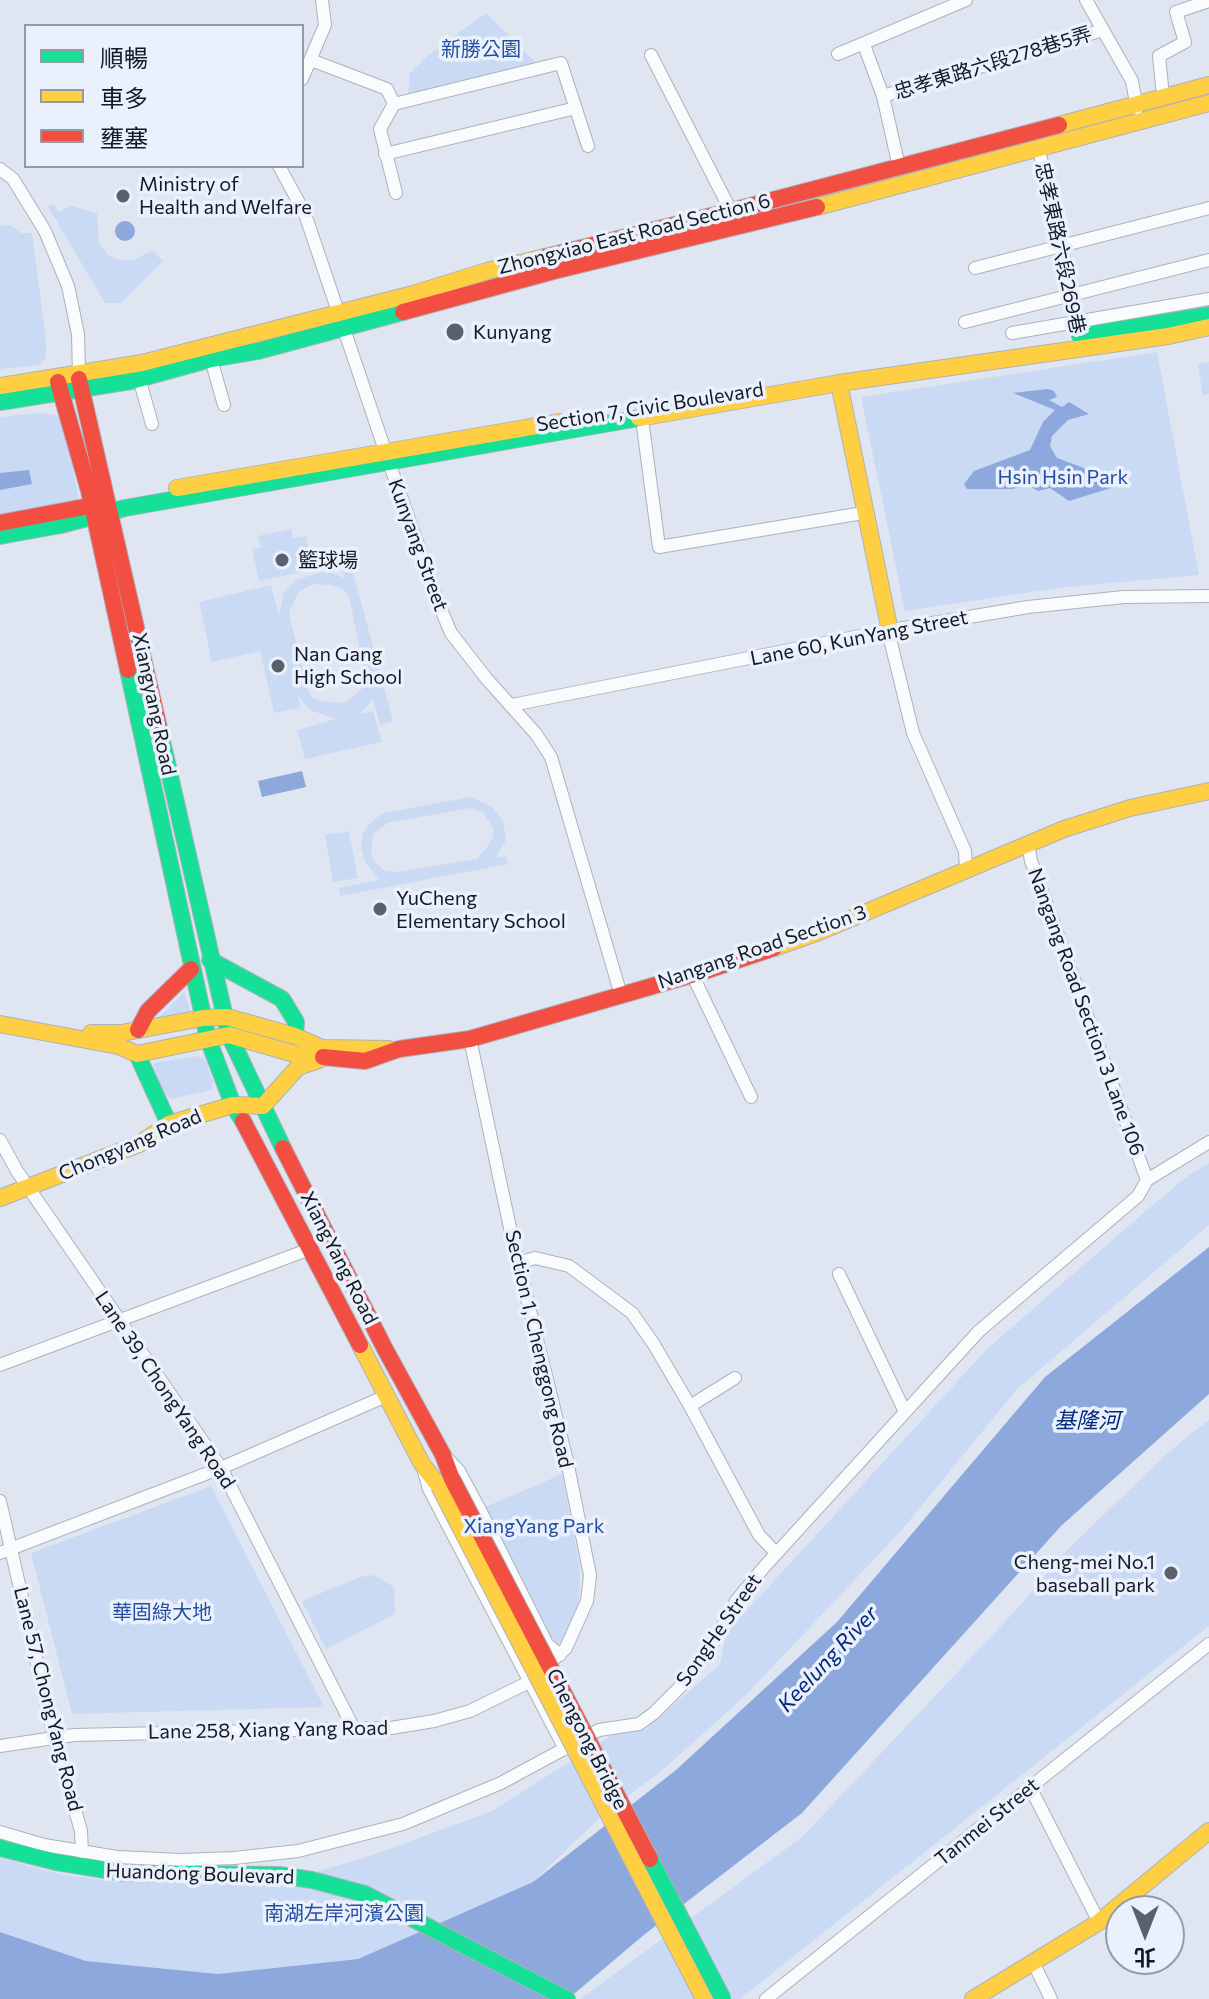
<!DOCTYPE html>
<meta charset="utf-8">
<style>
body{margin:0}
#map{position:relative;width:1209px;height:1999px;overflow:hidden;background:#dfe6f2;font-family:Commissioner,"Noto Sans TC",sans-serif}
canvas{display:block}
.legend{position:absolute;left:24px;top:24px;width:280px;height:144px;box-sizing:border-box;background:#eaf1fc;border:2px solid #949ba5;margin:0;padding:10px 14px;list-style:none;font-size:24px;color:#141a23}
.legend li{display:flex;align-items:center;gap:16px;height:40px}
.legend b{width:40px;border:2px solid #949ba5}
.north{position:absolute;left:1105px;top:1895px;width:80px;height:80px;box-sizing:border-box;background:#eaf1fc;border:2px solid #949ba5;border-radius:50%;rotate:180deg;font-size:22px;font-weight:700;line-height:32px;text-align:center;color:#141a23}
.north::after{content:'';display:block;margin:auto;width:28px;height:36px;background:#5b616b;clip-path:polygon(50% 0,100% 100%,50% 72%,0 100%)}
</style>
<div id="map">
<canvas width="1209" height="1999"></canvas>
<ul class="legend">
<li><b style="height:10px;background:#16e098"></b>順暢</li>
<li><b style="height:10px;background:#ffcf43"></b>車多</li>
<li><b style="height:10px;background:#f24e42"></b>壅塞</li>
</ul>
<div class="north">北</div>
</div>
<script>
const g = document.querySelector('canvas').getContext('2d');
g.lineJoin = 'round';
function fill(path, color) {
  g.fillStyle = color;
  g.fill(path, 'evenodd');
}
function shape(rows) {
  const path = new Path2D();
  for (const r of rows) {
    if (r.length === 3) {
      path.moveTo(r[0] + r[2], r[1]);
      path.arc(r[0], r[1], r[2], 0, 2 * Math.PI);
      continue;
    }
    path.moveTo(r[0], r[1]);
    for (let i = 2; i < r.length; i += 2) path.lineTo(r[i], r[i + 1]);
  }
  return path;
}
function trace(path, color, width, dash) {
  g.strokeStyle = color;
  g.lineWidth = width;
  g.lineCap = dash ? 'butt' : 'round';
  g.setLineDash(dash || []);
  g.stroke(path);
}
function write(font, color, halo, rows, align = 'center') {
  g.font = font + ' Commissioner,"Noto Sans TC",sans-serif';
  g.lineWidth = 7;
  g.setLineDash([]);
  g.textBaseline = 'middle';
  g.strokeStyle = halo;
  g.fillStyle = color;
  for (const [text, x, y, turn = 0] of rows) {
    g.save();
    g.translate(x, y);
    g.rotate((+turn || 0) * Math.PI / 180);
    g.textAlign = isNaN(turn) ? turn : align;
    if (halo) g.strokeText(text, 0, 0);
    g.fillText(text, 0, 0);
    g.restore();
  }
}
const green = shape([
 [486,13,535,62,408,97,410,73,427,56],
 [47,205,54,205,59,212,71,206,97,213,99,243,109,256,121,260,132,260,152,251,163,261,121,303,105,303],
 [10,225,21,233,32,233,46,340,46,358,40,365,0,369,0,226],
 [1157,352,1199,575,1058,588,905,611,861,397],
 [1209,362,1209,394,1203,395,1198,364],
 [38,413,56,415,63,423,79,498,76,503,0,515,0,417],
 [291,529,293,538,306,536,313,570,259,581,252,549,261,547,258,536],
 [350,561,393,721,380,725,373,699,360,714,373,711,382,742,305,759,297,730,336,719,310,710,298,695,300,708,274,713,260,651,212,662,199,602,271,585,279,616,284,592,295,580,322,572,333,573,344,578,341,563],
 [314,584,332,585,342,589,349,596,365,674,364,685,360,691,345,703,321,701,313,698,307,689,289,613,298,592],
 [471,797,492,807,503,821,506,840,496,857,506,856,508,864,340,896,339,888,380,880,365,862,361,848,363,833,371,822,383,813],
 [470,808,484,813,493,828,493,837,487,847,477,859,397,872,385,871,373,860,371,851,373,834,388,823],
 [349,831,358,878,333,882,325,835],
 [184,992,191,1012,154,1022],
 [196,1056,205,1059,213,1081,212,1090,171,1099,159,1089,153,1063],
 [1209,1163,1209,1225,1017,1389,901,1531,744,1697,658,1774,609,1809,533,1882,358,1959,218,1974,86,1961,0,1932,0,1858,60,1874,118,1882,309,1874,367,1857,490,1812,615,1733,646,1729,720,1664,726,1633,988,1348,1148,1209,1189,1175],
 [1209,1420,1209,1626,740,1999,580,1999,802,1837,1016,1610,1067,1550,1171,1450],
 [562,1474,580,1567,579,1604,567,1637,552,1649,483,1508],
 [211,1486,324,1707,72,1714,31,1553],
 [374,1575,394,1587,395,1614,326,1649,302,1601,360,1577]
]);
const water = shape([
 [125,231,10],
 [1048,389,1054,391,1057,397,1049,400,1062,407,1069,402,1089,414,1068,420,1052,436,1050,446,1057,458,1084,468,1089,476,1124,484,1069,501,1050,488,1038,491,1028,485,1013,489,967,489,964,484,974,471,1030,450,1043,422,1055,410,1013,393],
 [29,470,32,484,0,490,0,473],
 [302,771,306,787,262,797,258,781],
 [1209,1247,1209,1394,1061,1526,802,1813,645,1934,568,1999,0,1999,0,1932,86,1961,218,1974,358,1959,533,1882,676,1770,837,1622,1045,1377]
]);
const street = shape([
 [1086,0,1132,81,1137,108],
 [864,45,883,96,899,167],
 [838,54,966,0],
 [651,55,731,211],
 [311,60,387,89,394,104],
 [302,79,325,25,322,0],
 [883,96,1103,30],
 [1163,96,1159,56,1185,42,1176,12,1209,1],
 [394,104,561,63,588,146],
 [394,104,380,129,396,193],
 [1039,150,1079,322,1081,344],
 [385,154,576,108],
 [279,166,305,214,392,471,440,607,451,633,486,678,536,734,551,757,621,995],
 [0,169,13,179,45,231,68,286,78,334,79,374],
 [975,268,1209,208],
 [965,322,1209,260],
 [1012,333,1209,299],
 [211,359,224,405],
 [139,378,152,424],
 [642,419,659,547,857,514],
 [890,631,891,643,913,733,965,851,966,869],
 [512,705,880,632,1028,607,1124,597,1209,596],
 [1028,843,1031,861,1147,1180],
 [692,974,751,1097],
 [0,1140,17,1171,221,1468,354,1729],
 [518,1263,535,1258,569,1266,632,1313,653,1343,690,1406,759,1535,776,1553],
 [839,1274,905,1412],
 [0,1365,310,1249],
 [690,1406,735,1378],
 [447,1458,459,1471,479,1508,547,1644,560,1655],
 [424,1471,429,1489,565,1749],
 [0,1501,54,1737,81,1831,82,1852],
 [0,1553,221,1468,386,1396],
 [0,1746,74,1735,391,1728,434,1721,470,1711,529,1682,566,1648,587,1601,590,1575,567,1461,513,1242,470,1039],
 [1030,1787,1099,1922],
 [0,1832,44,1845,117,1857,181,1860,234,1858,298,1851,403,1824,501,1783,599,1730,639,1724,654,1713,684,1683,715,1640,736,1601,765,1566,979,1331,1138,1196,1147,1180,1209,1142],
 [1033,1962,1051,1999],
 [766,1999,1209,1644]
]);
const fast = shape([
 [1080,336,1209,315],
 [0,402,131,381,211,359,258,351,403,312],
 [0,536,61,525,125,508,639,418],
 [128,670,208,1039,233,1105,243,1121],
 [160,732,229,1035,283,1148],
 [210,960,282,999,296,1022,295,1036],
 [137,1054,169,1124],
 [0,1848,56,1862,124,1873,279,1875,312,1880,365,1894,567,1999]
]);
const slow = shape([
 [1059,125,1209,85],
 [817,207,1209,103],
 [839,383,890,631],
 [0,386,142,363,413,294,487,271,545,257],
 [639,418,839,383,1168,336,1209,327],
 [177,488,560,422],
 [774,948,819,932,1064,829,1130,808,1209,791],
 [0,1024,119,1046,137,1054,229,1035,298,1055,323,1057],
 [91,1033,121,1033,203,1018,227,1017,295,1036,322,1048,389,1049],
 [263,1106,298,1067,319,1060],
 [0,1198,139,1144,169,1124,233,1105,263,1106],
 [360,1345,422,1464,439,1486],
 [973,1999,1099,1922,1209,1831]
]);
const jam = shape([
 [545,257,731,211,1059,125],
 [403,312,554,271,817,207],
 [79,379,160,732],
 [58,382,89,491,128,670],
 [0,523,95,505],
 [138,1030,148,1011,191,969],
 [323,1057,365,1061,399,1049,470,1039,708,970,774,948],
 [243,1121,360,1345],
 [283,1148,385,1349,443,1455,452,1479]
]);
const fastBridge = shape([
 [650,1859,723,1999]
]);
const slowBridge = shape([
 [439,1486,704,1999]
]);
const jamBridge = shape([
 [452,1479,650,1859]
]);
const markers = [
 [123,196,8,"#5b616b"],
 [455,332,10,"#5b616b"],
 [282,560,8,"#5b616b"],
 [278,666,8,"#5b616b"],
 [380,909,8,"#5b616b"],
 [1171,1573,8,"#5b616b"]
];
const parkNames = [
 ["新勝公園",481,49],
 ["Hsin Hsin Park",1063,477],
 ["XiangYang Park",534,1526],
 ["華固綠大地",162,1612],
 ["南湖左岸河濱公園",344,1913]
];
const streetNames = [
 ["忠孝東路六段278巷5弄",993,63,-17],
 ["Zhongxiao East Road Section 6",634,234,-14],
 ["忠孝東路六段269巷",1060,248,78],
 ["Section 7, Civic Boulevard",650,407,-9],
 ["Kunyang Street",418,545,70],
 ["Lane 60, KunYang Street",859,638,-11],
 ["Xiangyang Road",154,704,78],
 ["Nangang Road Section 3",762,947,-19],
 ["Nangang Road Section 3 Lane 106",1086,1012,70],
 ["Chongyang Road",130,1145,-23],
 ["XiangYang Road",339,1258,63],
 ["Section 1, Chenggong Road",539,1349,77],
 ["Lane 39, ChongYang Road",165,1390,56],
 ["SongHe Street",719,1630,-55],
 ["Lane 57, ChongYang Road",48,1699,76],
 ["Lane 258, Xiang Yang Road",268,1730,-1],
 ["Chengong Bridge",587,1739,63],
 ["Tanmei Street",987,1822,-39],
 ["Huandong Boulevard",200,1874,2]
];
const poiNames = [
 ["Ministry of",139,184],
 ["Health and Welfare",139,207],
 ["Kunyang",473,332],
 ["籃球場",298,560],
 ["Nan Gang",294,654],
 ["High School",294,677],
 ["YuCheng",396,898],
 ["Elementary School",396,921],
 ["Cheng-mei No.1",1155,1562,"right"],
 ["baseball park",1155,1585,"right"]
];
const waterNames = [
 ["基隆河",1087,1421],
 ["Keelung River",828,1659,-47]
];
fill(green, '#cbdaf4');
fill(water, '#8ca8dc');
trace(street, '#acb2bc', 14);
trace(fast, '#acb2bc', 18);
trace(slow, '#acb2bc', 18);
trace(jam, '#acb2bc', 18);
trace(street, '#fafbfd', 12);
trace(fast, '#16e098', 16);
trace(slow, '#ffcf43', 16);
trace(jam, '#f24e42', 16);
trace(fastBridge, '#acb2bc', 18, []);
trace(slowBridge, '#acb2bc', 18, []);
trace(jamBridge, '#acb2bc', 18, []);
trace(fastBridge, '#16e098', 16);
trace(slowBridge, '#ffcf43', 16);
trace(jamBridge, '#f24e42', 16);
for (const [x, y, r, color] of markers) {
  const dot = new Path2D();
  dot.arc(x, y, r, 0, 2 * Math.PI);
  g.fillStyle = color;
  g.fill(dot);
  trace(dot, '#eaf1fc', 3);
}
write('20px', '#254ea2', '#eaf1fc', parkNames);
write('20px', '#141a23', '#eaf1fc', streetNames);
write('20px', '#141a23', '#eaf1fc', poiNames, 'left');
write('italic 22px', '#042a7b', '#eaf1fc', waterNames);
</script>
